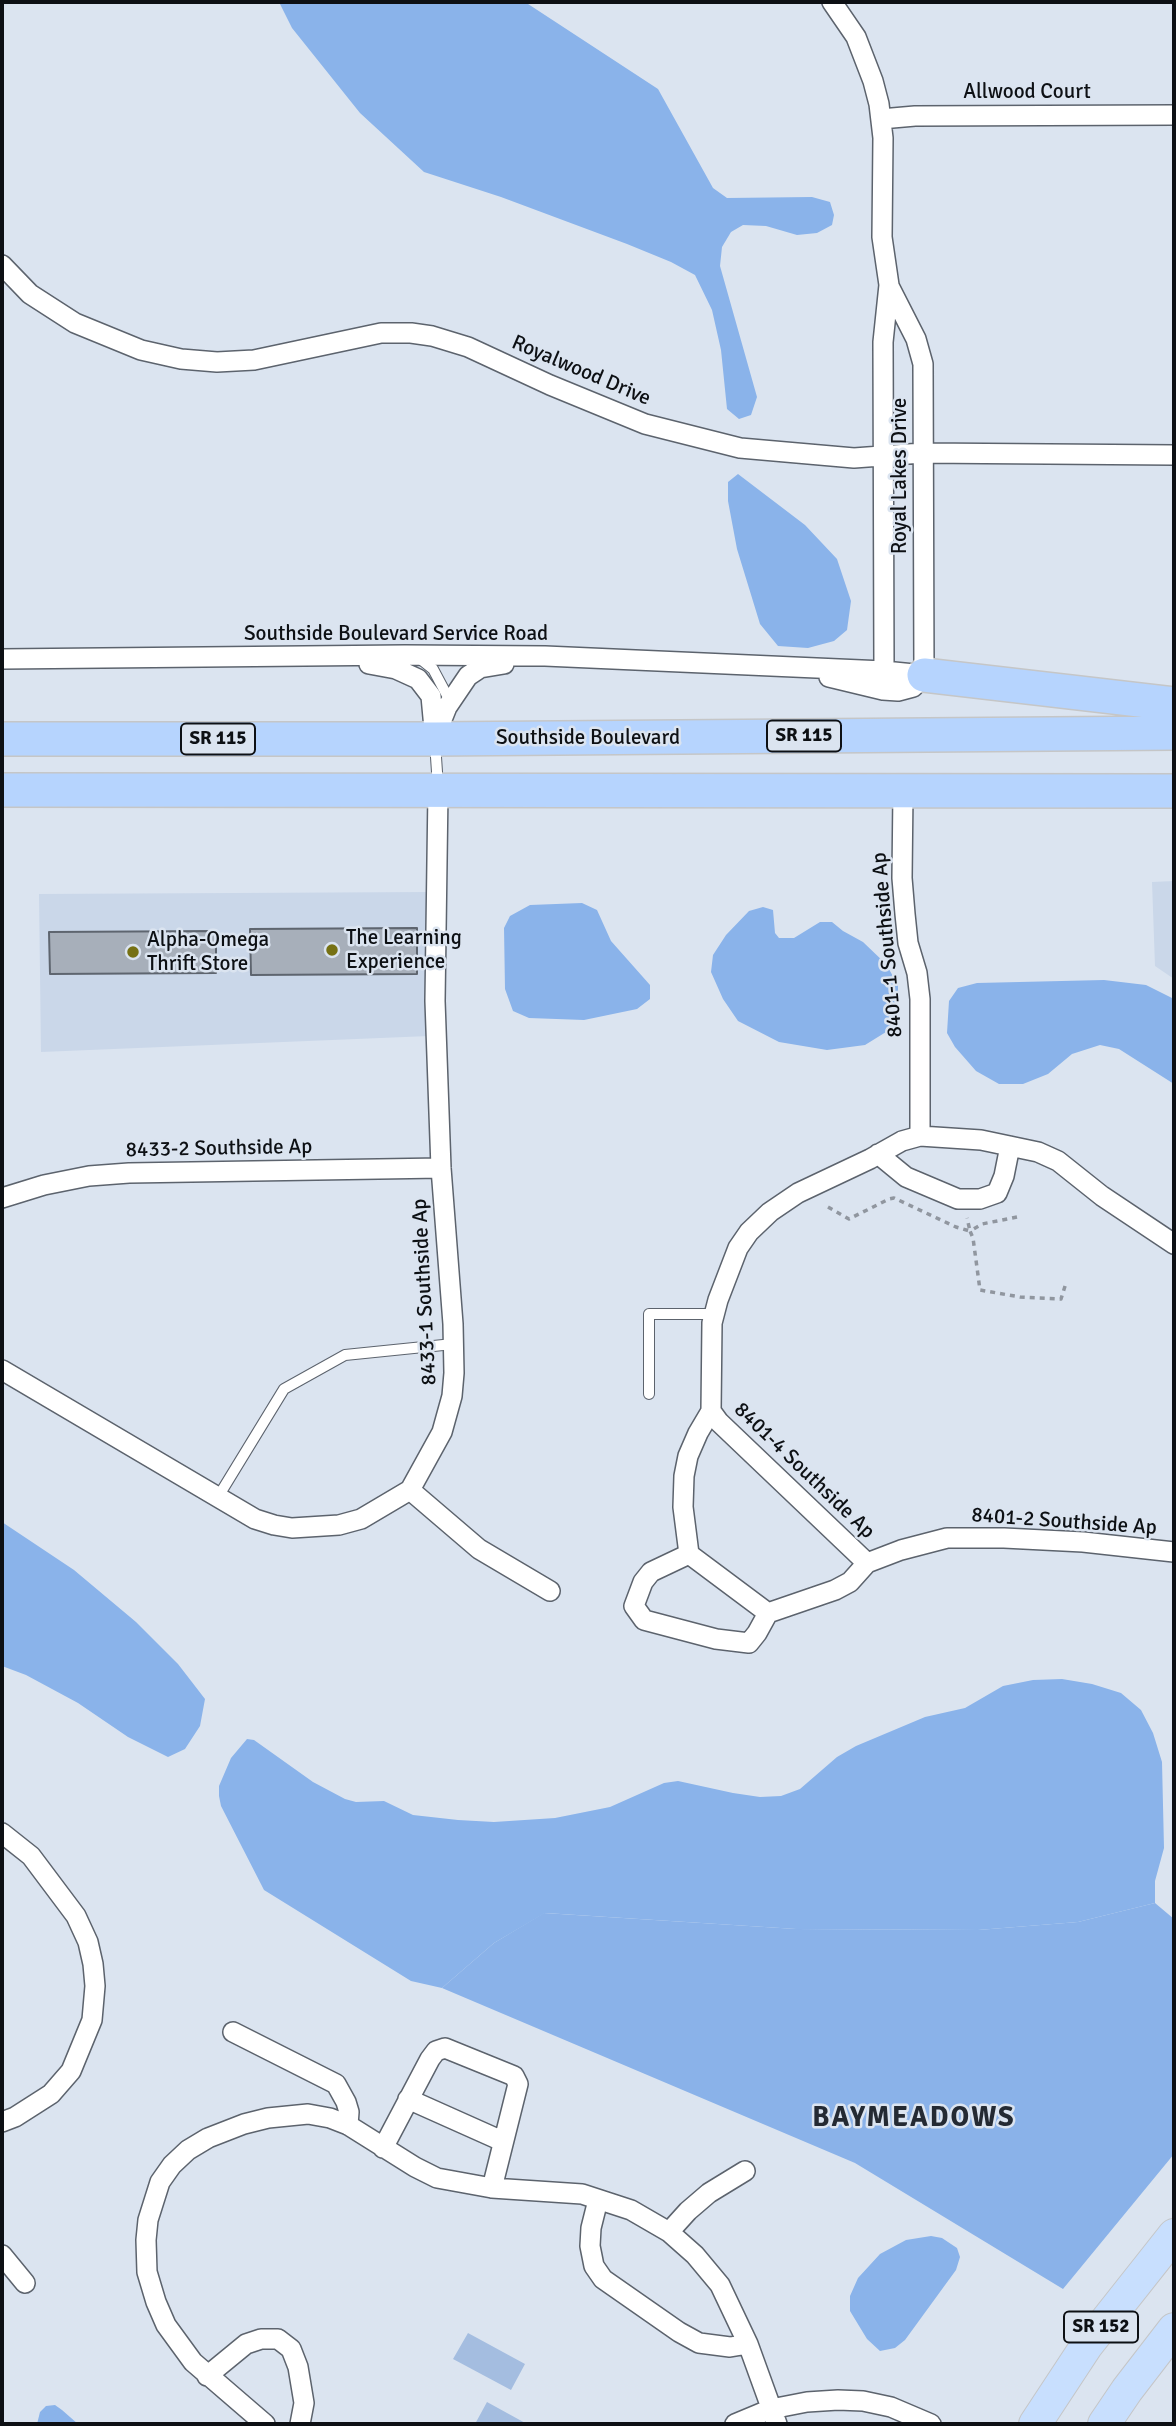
<!DOCTYPE html>
<style>
body{margin:0}
#map{position:relative;width:1176px;height:2426px;overflow:hidden;background:#dbe4f0;font-family:Signika,sans-serif}
canvas{display:block}
.frame{position:absolute;inset:0;border:4px solid #0d1014;pointer-events:none}
</style>
<div id="map">
<canvas width="1176" height="2426"></canvas>
<div class="frame"></div>
</div>
<script>
const g = document.querySelector('canvas').getContext('2d');
g.lineJoin = 'round';
function fill(path, color) {
  g.fillStyle = color;
  g.fill(path, 'evenodd');
}
function shape(rows) {
  const path = new Path2D();
  for (const r of rows) {
    path.moveTo(r[0], r[1]);
    for (let i = 2; i < r.length; i += 2) path.lineTo(r[i], r[i + 1]);
  }
  return path;
}
function trace(path, color, width, dash) {
  g.strokeStyle = color;
  g.lineWidth = width;
  g.lineCap = dash ? 'butt' : 'round';
  g.setLineDash(dash || []);
  g.stroke(path);
}
function write(font, color, halo, rows, align = 'center') {
  g.font = font + ' Signika,sans-serif';
  g.lineWidth = 5;
  g.setLineDash([]);
  g.textBaseline = 'middle';
  g.strokeStyle = halo;
  g.fillStyle = color;
  for (const [text, x, y, turn = 0] of rows) {
    g.save();
    g.translate(x, y);
    g.rotate((+turn || 0) * Math.PI / 180);
    g.textAlign = isNaN(turn) ? turn : align;
    if (halo) g.strokeText(text, 0, 0);
    g.fillText(text, 0, 0);
    g.restore();
  }
}
const built = shape([
 [1174,881,1174,979,1155,966,1152,882],
 [429,892,429,1036,41,1052,39,894]
]);
const green = shape([
 [468,2333,525,2364,511,2390,453,2359],
 [487,2402,527,2424,475,2424]
]);
const forest = shape([
 [1155,1903,1174,1919,1174,2154,1063,2289,855,2163,442,1988,494,1943,544,1913,796,1929,978,1930,1078,1922]
]);
const water = shape([
 [279,2,525,2,658,89,713,188,727,198,812,197,830,202,834,215,832,225,817,233,797,235,766,226,743,225,731,232,722,247,720,266,757,397,751,415,739,419,727,409,721,350,712,310,695,275,671,262,627,244,501,197,424,172,360,113,292,28],
 [738,474,805,525,837,559,851,601,847,630,834,641,808,648,778,646,760,624,737,549,728,501,728,482],
 [582,903,597,910,611,941,650,985,650,999,637,1009,584,1020,529,1018,513,1011,505,989,504,928,510,916,530,905],
 [763,907,773,910,775,933,779,938,794,938,820,922,832,922,843,931,863,942,886,964,898,985,898,1020,886,1032,865,1045,827,1050,779,1042,738,1021,723,999,711,972,713,955,726,935,749,911],
 [1104,980,1146,985,1174,999,1174,1084,1119,1049,1100,1045,1072,1054,1048,1074,1023,1084,999,1084,976,1071,955,1047,947,1033,949,1001,958,988,977,983],
 [2,1522,74,1570,136,1622,178,1664,205,1699,200,1726,185,1749,168,1757,128,1737,78,1703,26,1675,2,1666],
 [1062,1679,1092,1684,1121,1693,1141,1710,1153,1733,1162,1762,1164,1848,1155,1881,1155,1903,1078,1922,978,1930,796,1929,545,1913,494,1943,442,1988,411,1981,264,1890,221,1806,219,1796,219,1786,231,1758,247,1739,254,1740,313,1782,345,1799,356,1802,384,1801,413,1815,458,1820,494,1822,555,1818,610,1807,664,1783,678,1781,733,1793,760,1797,781,1796,800,1789,837,1757,856,1746,925,1717,965,1708,1003,1686,1033,1680],
 [931,2236,942,2238,957,2248,960,2257,956,2270,905,2340,895,2348,880,2351,867,2339,850,2311,850,2296,858,2278,880,2254,906,2240],
 [55,2405,62,2410,78,2424,37,2424,40,2412,46,2406]
]);
const building = shape([
 [417,928,417,974,251,975,250,929,417,928],
 [216,931,216,973,50,974,49,932,216,931]
]);
const path = shape([
 [828,1207,849,1219,889,1199,894,1198,956,1227,970,1231,967,1218],
 [1017,1217,982,1224,970,1231,973,1238,980,1290,1020,1297,1061,1299,1066,1283]
]);
const service = shape([
 [418,657,433,669,450,701],
 [435,742,438,787],
 [649,1394,649,1314,715,1314],
 [218,1497,284,1389,345,1355,453,1344]
]);
const minor = shape([
 [832,2,856,37,873,81,879,104,883,138,882,237,889,285,883,342,884,671],
 [881,119,915,116,1174,115],
 [2,265,30,294,75,323,141,350,181,359,217,362,254,360,381,333,411,333,432,336,468,347,550,385,645,424,740,448,854,458,922,453,1174,455],
 [889,286,916,339,923,364,924,675],
 [2,659,405,655,545,656,884,671,924,675],
 [369,664,396,669,418,679,431,696,435,739],
 [829,677,883,690,898,691,913,687,924,675],
 [437,732,447,707,468,676,480,668,504,664],
 [903,792,902,878,905,914,908,943,917,973,920,999,920,1136],
 [878,1154,906,1177,958,1199,980,1199,997,1193,1004,1176,1010,1146],
 [2,1198,44,1185,89,1176,129,1173,441,1168],
 [2,1370,255,1519,274,1525,292,1528,339,1525,361,1519,410,1490,442,1432,452,1396,454,1373,453,1324,441,1168,435,1001,438,791],
 [711,1411,719,1422,867,1563],
 [410,1490,479,1549,550,1591],
 [689,1554,683,1507,684,1476,688,1456,698,1433,711,1411,712,1323,718,1300,738,1248,749,1232,770,1212,798,1193,870,1159,902,1141,920,1136,981,1140,1038,1152,1058,1161,1102,1196,1174,1244],
 [689,1554,651,1572,643,1582,634,1606,644,1620,716,1639,749,1643,757,1633,768,1613,835,1590,850,1582,867,1563,901,1550,947,1538,1004,1538,1083,1542,1174,1552],
 [689,1554,768,1613],
 [2,1833,31,1856,76,1916,88,1942,93,1964,95,1986,92,2020,71,2071,51,2094,15,2117,2,2122],
 [233,2032,336,2084,346,2102,349,2112,348,2125],
 [408,2099,502,2141],
 [383,2148,430,2059,436,2051,445,2048,514,2076,518,2084,492,2188],
 [598,2200,591,2228,590,2246,594,2266,603,2279,679,2332,699,2343,730,2347,748,2344],
 [669,2232,688,2211,709,2193,745,2171],
 [2,2255,25,2283],
 [207,2376,246,2344,261,2339,278,2339,291,2349,298,2367,304,2403,300,2424],
 [265,2424,193,2362,166,2325,156,2302,147,2272,146,2240,148,2220,160,2182,172,2165,188,2150,208,2138,244,2124,268,2118,308,2114,330,2118,348,2125,415,2167,437,2178,492,2188,582,2194,631,2210,669,2232,695,2255,720,2285,748,2344,777,2424],
 [735,2424,771,2409,807,2402,838,2400,863,2401,891,2407,931,2424]
]);
const primary = shape([
 [1035,2424,1087,2345,1174,2235],
 [1104,2424,1127,2390,1174,2329]
]);
const trunk = shape([
 [924,675,1174,704],
 [2,739,435,739,1174,733],
 [2,790,1174,791]
]);
const markers = [
 [332,950,7,"#767114"],
 [133,952,7,"#767114"]
];
const shields = [
 [804,736,74],
 [218,739,74],
 [1101,2327,74]
];
const shieldNames = [
 ["SR 115",804,736],
 ["SR 115",218,739],
 ["SR 152",1101,2327]
];
const streetNames = [
 ["Allwood Court",1027,92],
 ["Royalwood Drive",581,371,23],
 ["Royal Lakes Drive",900,476,-90],
 ["Southside Boulevard Service Road",396,634],
 ["Southside Boulevard",588,738],
 ["8401-1 Southside Ap",888,945,-95],
 ["8433-2 Southside Ap",219,1149,-1],
 ["8433-1 Southside Ap",425,1292,-93],
 ["8401-4 Southside Ap",804,1471,44],
 ["8401-2 Southside Ap",1064,1522,4]
];
const poiNames = [
 ["The Learning",346,938],
 ["Experience",346,962],
 ["Alpha-Omega",147,940],
 ["Thrift Store",147,964]
];
const districtNames = [
 ["BAYMEADOWS",914,2119]
];
fill(built, '#cad7e9');
fill(green, '#a4bde0');
fill(forest, '#8ab2e9');
fill(water, '#8ab3ea');
fill(building, '#a7afba');
trace(building, '#5e656f', 2);
trace(service, '#5c636d', 12);
trace(minor, '#5c636d', 22);
trace(primary, '#c5c6c7', 34);
trace(trunk, '#c5c6c7', 36);
trace(path, '#90969f', 3.5, [5, 5]);
trace(service, '#fff', 10);
trace(minor, '#fff', 19);
trace(primary, '#c8dffe', 32);
trace(trunk, '#b6d4fe', 33);
for (const [x, y, r, color] of markers) {
  const dot = new Path2D();
  dot.arc(x, y, r, 0, 2 * Math.PI);
  g.fillStyle = color;
  g.fill(dot);
  trace(dot, '#dbe4f0', 2.5);
}
for (const [x, y, w] of shields) {
  const box = new Path2D();
  box.roundRect(x - w / 2, y - 15.5, w, 31, 5);
  g.fillStyle = '#dbe4f0';
  g.fill(box);
  trace(box, '#0d1014', 2);
}
write('bold 19px', '#0d1014', null, shieldNames);
write('21px', '#0d1014', '#dbe4f0', streetNames);
write('21px', '#0d1014', '#dbe4f0', poiNames, 'left');
g.letterSpacing = '2px';
write('bold 28px', '#242a33', '#dbe4f0', districtNames);
g.letterSpacing = '0px';
</script>
